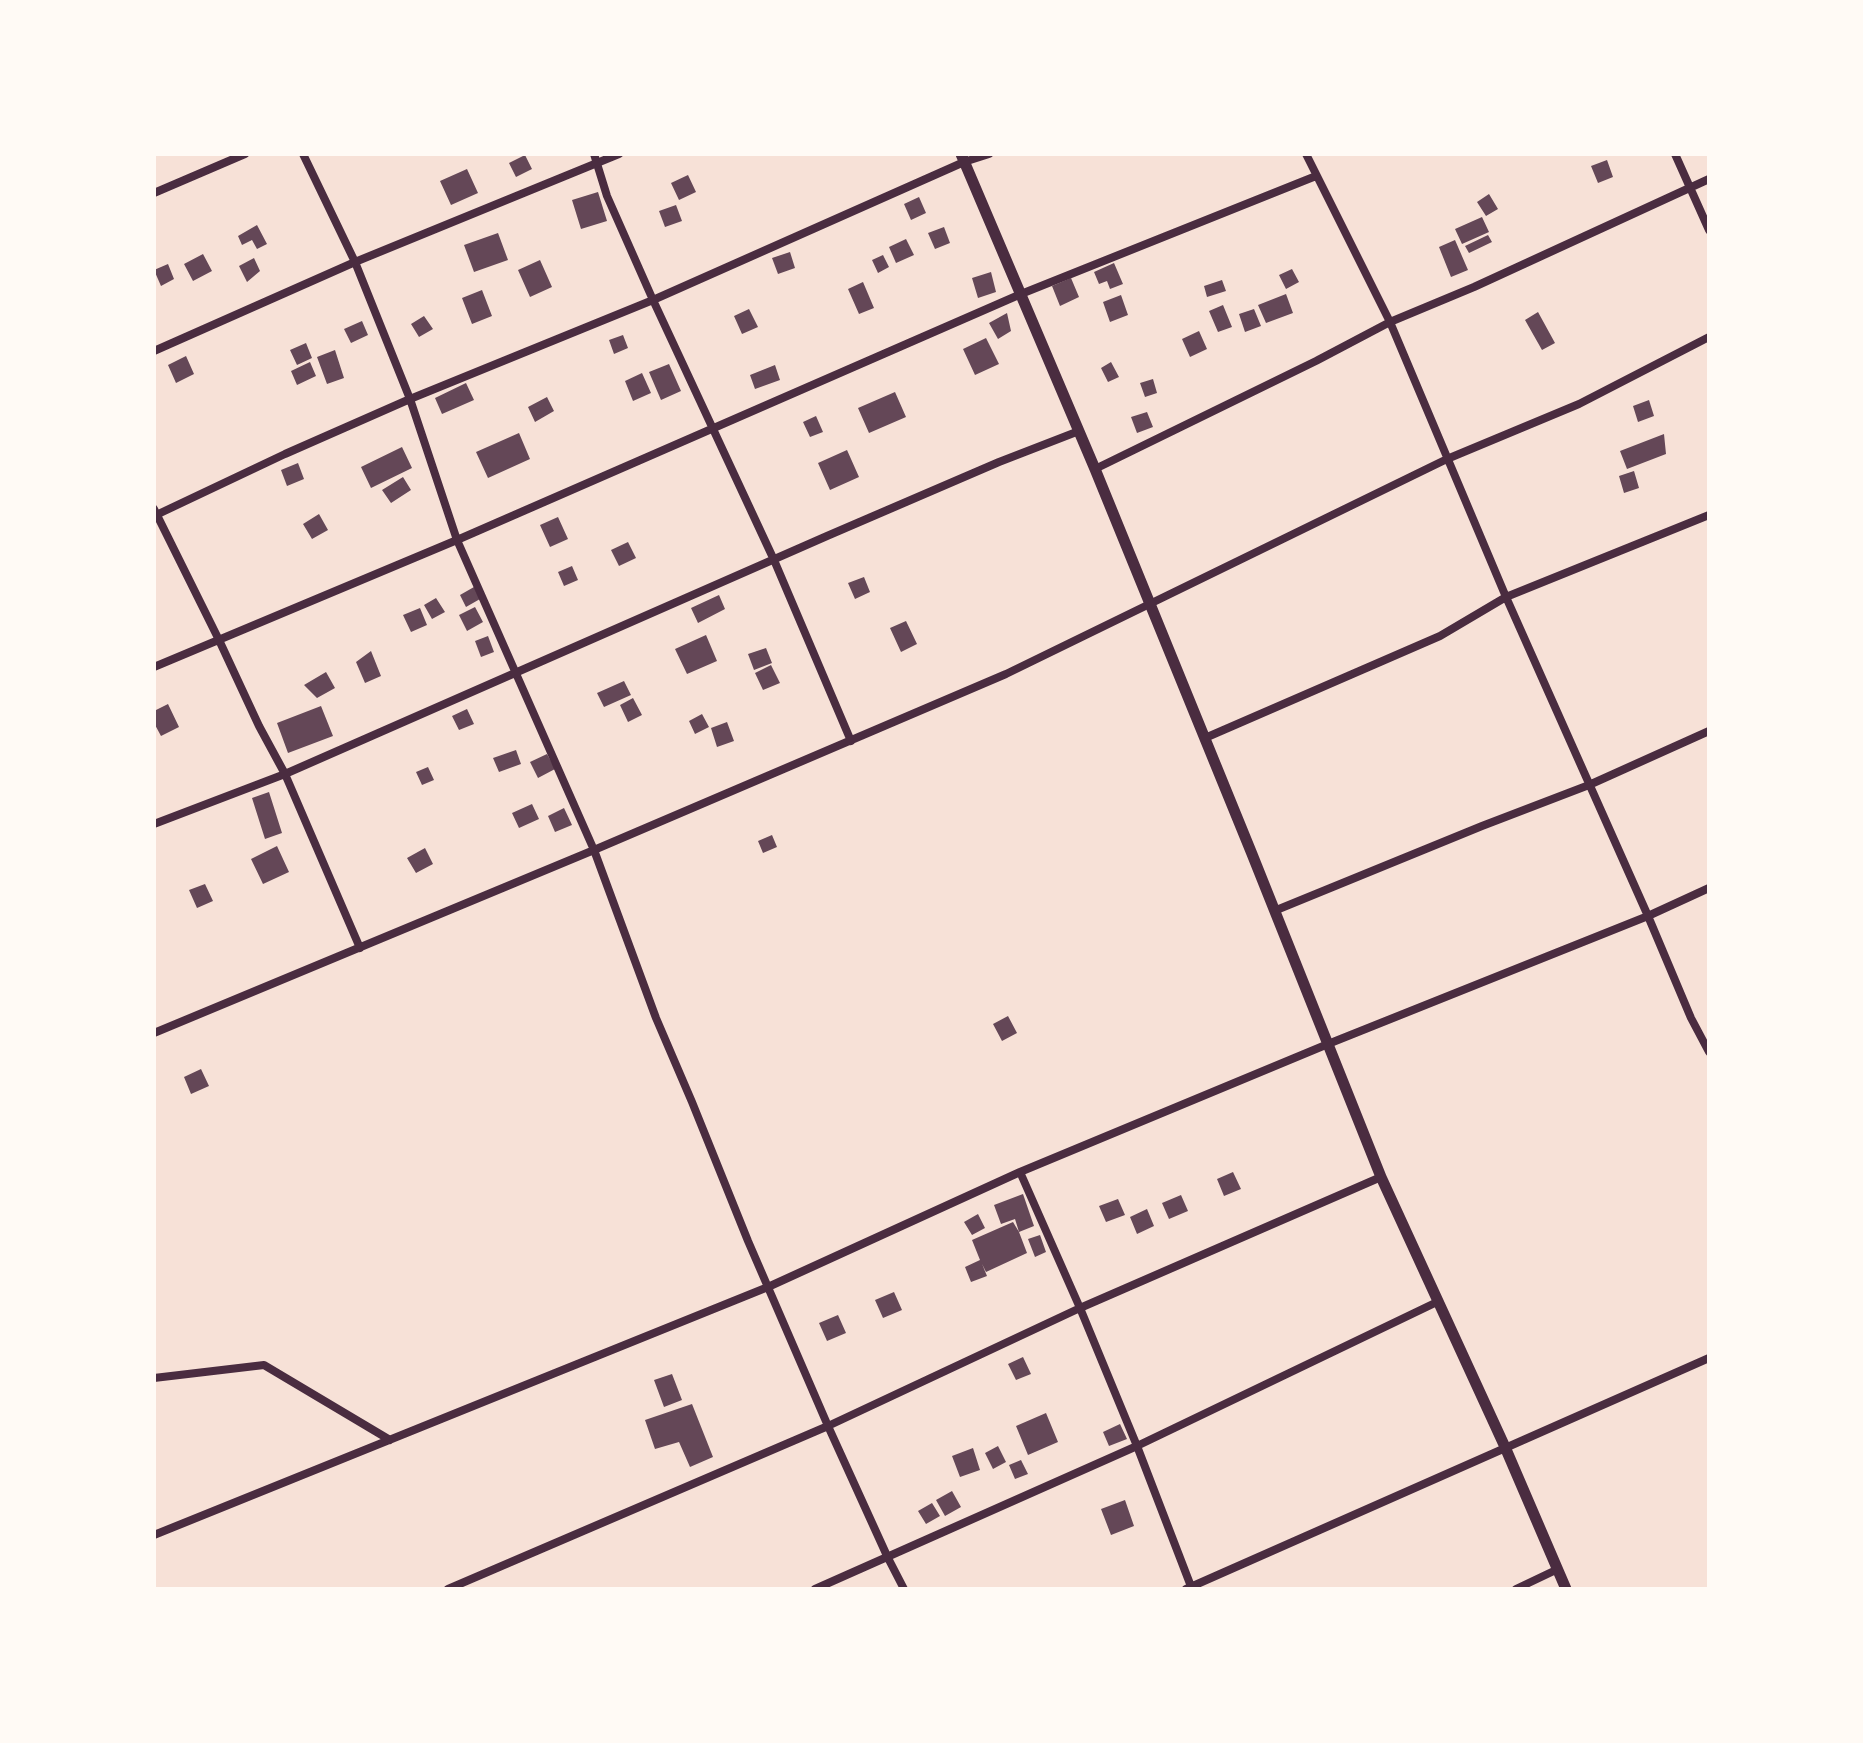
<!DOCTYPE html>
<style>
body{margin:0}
#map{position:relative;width:1863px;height:1743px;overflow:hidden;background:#f7e1d7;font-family:"Varela Round",sans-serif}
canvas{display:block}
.frame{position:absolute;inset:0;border:156px solid #fffaf5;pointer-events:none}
</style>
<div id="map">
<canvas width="1863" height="1743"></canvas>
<div class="frame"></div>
</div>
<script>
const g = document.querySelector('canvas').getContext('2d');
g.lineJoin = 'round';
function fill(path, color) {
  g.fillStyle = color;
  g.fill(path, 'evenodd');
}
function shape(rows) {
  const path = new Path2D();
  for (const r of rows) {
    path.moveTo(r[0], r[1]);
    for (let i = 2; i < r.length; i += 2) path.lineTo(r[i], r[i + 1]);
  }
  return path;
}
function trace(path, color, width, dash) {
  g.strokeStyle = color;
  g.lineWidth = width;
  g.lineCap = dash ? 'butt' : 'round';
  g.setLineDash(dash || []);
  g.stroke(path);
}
const building = shape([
 [525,155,532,169,516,177,509,163],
 [1607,160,1613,177,1598,183,1591,166],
 [467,169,478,193,451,205,440,181],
 [688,175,696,192,679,200,671,183],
 [598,192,607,221,581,229,572,200],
 [1489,194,1498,209,1486,216,1477,202],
 [919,197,926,213,911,220,904,204],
 [676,205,682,221,665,227,659,211],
 [1482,217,1489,232,1462,244,1455,229],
 [257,225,267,244,257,249,252,240,242,245,238,236],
 [944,227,950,243,935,249,928,233],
 [498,233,508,260,474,272,464,245],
 [1488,235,1492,242,1469,253,1465,246],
 [906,239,914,255,896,263,889,247],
 [1455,240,1468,270,1451,277,1439,247],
 [790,252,795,268,778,274,772,258],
 [203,254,212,271,193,281,184,264],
 [883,255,889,267,878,273,872,260],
 [254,258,260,271,247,282,239,266],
 [540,260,552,287,530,297,518,270],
 [1114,263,1123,284,1110,289,1107,281,1099,284,1094,272],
 [168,264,174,279,161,286,154,270],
 [1292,269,1299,282,1286,289,1279,275],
 [991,272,996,292,978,298,972,278],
 [1071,278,1079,297,1060,306,1052,286],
 [1222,280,1226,291,1207,297,1204,286],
 [863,282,874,308,859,314,848,289],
 [482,290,492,316,472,324,462,298],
 [1286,294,1293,313,1266,323,1258,305],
 [1121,295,1128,315,1110,322,1103,302],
 [1223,305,1232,327,1218,332,1209,311],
 [749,309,758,327,742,334,734,316],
 [1254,309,1261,326,1245,332,1239,314],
 [1538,312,1555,343,1542,350,1525,320],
 [1007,313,1011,331,998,339,989,323],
 [424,316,433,329,419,337,411,324],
 [362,321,368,335,351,343,344,329],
 [1199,331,1207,349,1190,357,1182,339],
 [623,335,628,348,614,354,609,340],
 [986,338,999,364,975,375,963,349],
 [306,343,312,358,297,365,290,350],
 [335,350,344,378,327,384,317,357],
 [186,356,194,374,176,383,168,365],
 [310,362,316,376,297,385,291,371],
 [1111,362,1119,377,1108,382,1101,368],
 [669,364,681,391,661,400,649,372],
 [775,365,780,380,755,389,750,375],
 [642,373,651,393,633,401,625,381],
 [1153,379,1157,393,1145,397,1140,383],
 [466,383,474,400,442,414,435,398],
 [895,392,906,417,869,433,858,408],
 [547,397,554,411,535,422,528,407],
 [1649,400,1654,416,1638,422,1633,406],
 [1147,412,1153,427,1137,433,1131,417],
 [816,416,823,432,810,437,803,422],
 [519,433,530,459,488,478,476,452],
 [1664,434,1666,454,1627,469,1620,451],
 [402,447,412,468,371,488,361,467],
 [847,450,859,477,830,490,818,463],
 [298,463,304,479,287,486,281,470],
 [1634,471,1639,488,1624,493,1619,476],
 [403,477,411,490,391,503,382,490],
 [319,514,328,530,312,539,303,524],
 [558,517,568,539,550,547,540,525],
 [628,542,636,558,619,566,611,550],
 [572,566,578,580,564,586,558,572],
 [864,577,870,592,855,599,848,583],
 [474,587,480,599,466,607,460,595],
 [719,595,725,609,698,623,691,608],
 [436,598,445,612,432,619,424,605],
 [475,607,483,622,467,631,459,615],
 [420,608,427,625,411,632,403,615],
 [906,621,917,644,901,652,890,628],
 [706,635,717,661,687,674,675,649],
 [488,636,494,652,481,657,475,641],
 [766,648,772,663,754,670,748,654],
 [371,651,381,676,365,683,356,662],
 [771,665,780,683,763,690,755,673],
 [326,672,335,688,317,698,304,685],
 [624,681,631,695,604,707,597,693],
 [633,698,642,715,628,722,620,705],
 [168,704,179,727,161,736,154,723,154,711],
 [321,706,333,736,288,753,277,723],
 [467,709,474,724,459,730,452,716],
 [702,714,709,727,695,734,689,721],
 [727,722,734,741,717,747,711,728],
 [516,750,521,764,499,772,493,758],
 [547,754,555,769,538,778,530,762],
 [428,767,434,780,422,785,416,772],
 [269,792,282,833,265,839,252,798],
 [532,804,539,819,519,828,512,813],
 [564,808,572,825,555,832,548,816],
 [772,835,777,847,763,853,758,841],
 [277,846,289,872,263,884,251,859],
 [425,848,433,864,416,873,407,858],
 [205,884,213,901,197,908,189,890],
 [1008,1016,1017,1033,1002,1041,993,1024],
 [201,1069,209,1086,191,1094,184,1077],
 [1233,1172,1241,1189,1224,1196,1217,1179],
 [1023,1194,1034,1226,1019,1232,1015,1219,1001,1224,994,1205],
 [1181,1195,1188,1211,1169,1219,1162,1203],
 [1118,1199,1125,1215,1106,1222,1099,1206],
 [1147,1209,1154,1226,1137,1234,1130,1217],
 [978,1214,985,1228,972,1235,964,1222],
 [1013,1222,1019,1232,1027,1253,986,1272,982,1264,987,1276,971,1282,965,1267,980,1260,972,1240],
 [1040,1235,1046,1252,1035,1257,1028,1239],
 [894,1292,902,1310,883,1318,875,1300],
 [838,1315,846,1333,827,1341,819,1323],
 [1023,1357,1031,1374,1016,1380,1008,1364],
 [672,1374,682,1400,664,1407,654,1380],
 [692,1404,713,1457,690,1467,679,1442,655,1449,645,1420],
 [1046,1413,1058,1442,1028,1455,1016,1426],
 [1120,1424,1127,1439,1109,1446,1103,1432],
 [998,1446,1006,1462,993,1469,985,1453],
 [973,1448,980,1470,960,1477,952,1456],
 [1021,1460,1028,1474,1015,1479,1009,1465],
 [952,1491,961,1507,945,1516,936,1500],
 [1125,1500,1134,1526,1111,1535,1101,1509],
 [932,1503,940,1516,926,1524,918,1511]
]);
const minor = shape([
 [303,154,355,262,410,399,457,540,594,850,656,1018,692,1102,748,1241,828,1426,888,1558,904,1589],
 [594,154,607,196,653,300,774,560,851,741],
 [1306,154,1390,322,1506,597,1648,916,1691,1018,1709,1052],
 [1675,154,1709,230],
 [154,193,245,154],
 [154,351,355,262,619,154],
 [1095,469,1316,361,1390,322,1474,287,1709,179],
 [154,509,219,640,259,726,285,774,360,948],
 [154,516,285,454,410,399,653,300,964,162,989,154],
 [154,667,457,540,1021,294,1316,176],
 [1205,738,1440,636,1506,597,1709,515],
 [154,824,285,774,827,536,999,462,1079,431],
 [1274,911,1482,826,1589,785,1709,731],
 [154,1033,594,850,1006,674,1447,459,1579,404,1709,337],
 [1020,1172,1080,1308,1137,1446,1192,1589],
 [154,1378,264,1365,390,1440],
 [154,1535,768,1287,1020,1172,1328,1044,1648,916,1709,888],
 [448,1589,828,1426,1080,1308,1381,1177],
 [815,1589,1137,1446,1437,1302],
 [1186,1589,1709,1358],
 [1516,1589,1558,1569]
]);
const tertiary = shape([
 [961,154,1095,469,1252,854,1381,1177,1505,1447,1566,1589]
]);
fill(building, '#644757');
trace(minor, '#4a2c40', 8);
trace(tertiary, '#4a2c40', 11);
</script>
